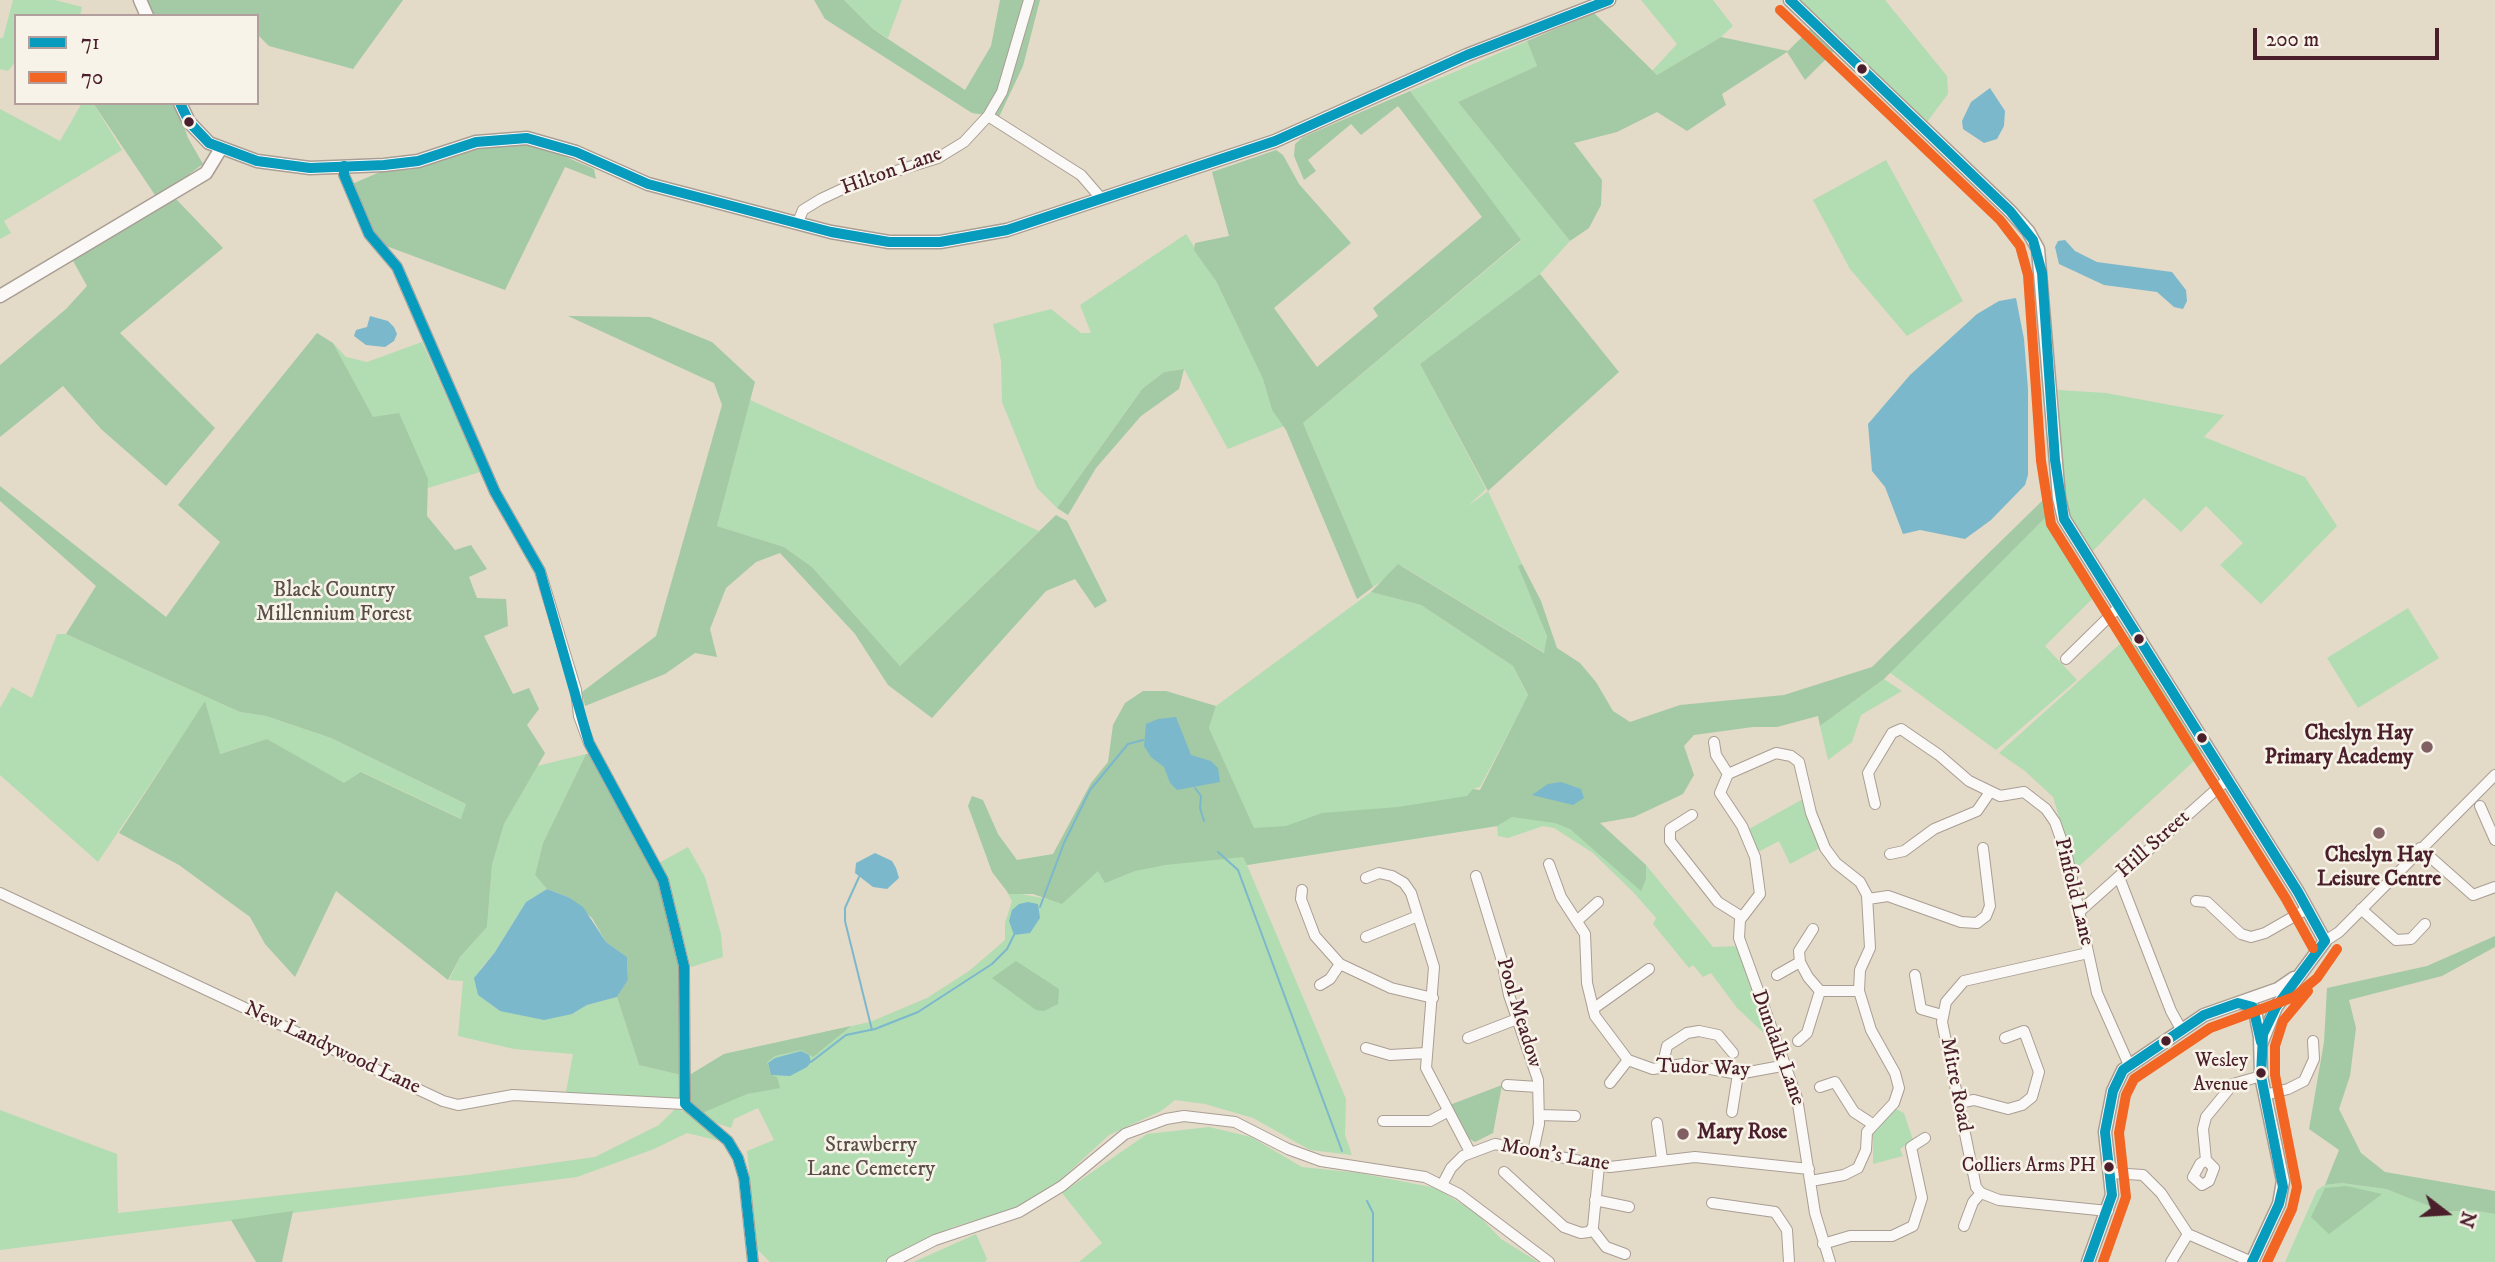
<!DOCTYPE html>
<style>
body{margin:0}
#map{position:relative;width:2495px;height:1262px;overflow:hidden;background:#e4dac8;font-family:"IM FELL DW Pica",serif}
canvas{display:block}
.legend{position:absolute;left:14px;top:14px;width:245px;height:91px;box-sizing:border-box;background:#f7f3e8;border:2px solid #b29e9c;margin:0;padding:9px 12px;list-style:none;font-size:21px;color:#4a1f2b}
.legend li{display:flex;align-items:center;gap:14px;height:35px}
.legend b{width:35px;border:2px solid #b29e9c}
.north{position:absolute;left:2411px;top:1178px;width:70px;height:70px;-webkit-text-stroke:5px #f7f3e8;paint-order:stroke;rotate:107deg;font-size:19px;font-weight:700;line-height:28px;text-align:center;color:#4a1f2b}
.north::after{content:'';display:block;margin:auto;width:24px;height:32px;background:#4a1f2b;clip-path:polygon(50% 0,100% 100%,50% 72%,0 100%)}
.scale{position:absolute;left:2253px;top:28px;width:186px;height:32px;box-sizing:border-box;border:4px solid #4a1f2b;border-top:0;padding-left:9px;font-size:21px;line-height:24px;white-space:nowrap;color:#4a1f2b;-webkit-text-stroke:5px #f7f3e8;paint-order:stroke}
</style>
<div id="map">
<canvas width="2495" height="1262"></canvas>
<ul class="legend">
<li><b style="height:9px;background:#079bbe"></b>71</li>
<li><b style="height:9px;background:#f26522"></b>70</li>
</ul>
<div class="north">N</div>
<div class="scale">200 m</div>
</div>
<script>
const g = document.querySelector('canvas').getContext('2d');
g.lineJoin = 'round';
function fill(path, color) {
  g.fillStyle = color;
  g.fill(path, 'evenodd');
}
function shape(rows) {
  const path = new Path2D();
  for (const r of rows) {
    path.moveTo(r[0], r[1]);
    for (let i = 2; i < r.length; i += 2) path.lineTo(r[i], r[i + 1]);
  }
  return path;
}
function trace(path, color, width, dash) {
  g.strokeStyle = color;
  g.lineWidth = width;
  g.lineCap = dash ? 'butt' : 'round';
  g.setLineDash(dash || []);
  g.stroke(path);
}
function write(font, color, halo, rows, align = 'center') {
  g.font = font + ' "IM FELL DW Pica",serif';
  g.lineWidth = 5;
  g.setLineDash([]);
  g.textBaseline = 'middle';
  g.strokeStyle = halo;
  g.fillStyle = color;
  for (const [text, x, y, turn = 0] of rows) {
    g.save();
    g.translate(x, y);
    g.rotate((+turn || 0) * Math.PI / 180);
    g.textAlign = isNaN(turn) ? turn : align;
    if (halo) g.strokeText(text, 0, 0);
    g.fillText(text, 0, 0);
    g.restore();
  }
}
const green = shape([
 [13,0,55,0,82,7,80,16,16,16,16,61,8,71,0,69,0,38,3,38],
 [844,0,902,0,888,38,873,29],
 [1641,0,1713,0,1733,26,1721,37,1657,75,1652,71,1677,44],
 [1800,0,1885,0,1947,76,1948,94,1924,126],
 [1527,41,1537,66,1458,102,1570,241,1540,274,1420,364,1486,489,1467,507,1488,491,1522,564,1519,566,1547,636,1545,653,1402,566,1373,587,1303,423,1521,241,1410,91],
 [82,103,93,103,122,150,4,221,11,233,0,239,0,109,60,141],
 [1886,160,1963,301,1907,336,1850,269,1813,200],
 [1186,234,1216,281,1263,379,1272,410,1284,426,1228,449,1184,369,1164,372,1142,389,1131,404,1057,508,1037,488,1002,402,1001,361,993,324,1051,309,1081,333,1091,333,1080,305],
 [422,342,480,472,428,488,428,479,373,418,333,343,346,357,367,362],
 [2058,390,2106,393,2224,415,2204,437,2305,477,2337,526,2261,604,2220,565,2243,543,2206,506,2181,532,2144,498,2093,551,2069,517,2063,489],
 [750,400,1039,531,900,666,812,567,784,547,717,526],
 [2050,513,2059,537,2098,593,2045,646,2077,680,1996,750,1889,672],
 [1371,592,1421,605,1513,666,1528,696,1480,787,1473,789,1615,840,1646,865,1713,947,1738,946,1767,1036,1737,1008,1711,973,1703,977,1693,965,1689,968,1653,924,1656,918,1634,893,1593,853,1554,828,1543,826,1508,838,1498,836,1497,826,1247,865,1346,1099,1345,1135,1352,1155,1310,1150,1253,1118,1205,1104,1175,1100,1161,1111,1109,1135,1058,1182,1013,1209,953,1227,885,1262,770,1262,757,1249,747,1151,774,1140,758,1108,734,1119,731,1128,716,1123,702,1113,691,1102,688,1076,724,1054,870,1022,927,998,969,971,1005,940,1005,923,1012,901,1007,892,1013,887,1021,894,1048,899,1083,867,1253,827,1209,728,1216,706],
 [2408,608,2439,658,2358,708,2327,658],
 [57,634,66,634,240,712,266,716,331,738,466,804,462,819,362,772,344,784,267,739,219,754,205,702,98,862,0,775,0,708,12,687,32,698],
 [2130,635,2205,751,2075,870,2053,797,2025,771,1999,753],
 [1884,679,1902,691,1861,715,1852,742,1828,760,1820,726],
 [586,754,543,843,535,875,547,889,526,902,495,952,482,967,475,978,478,995,500,1011,572,1014,587,1005,617,997,639,1065,685,1076,685,1104,565,1097,573,1054,514,1049,458,1036,463,981,449,980,460,957,487,927,492,865,504,824,537,766],
 [1803,799,1820,848,1790,864,1779,841,1758,852,1749,829],
 [688,847,705,877,721,934,723,957,691,967,668,884,655,865],
 [675,1109,687,1112,698,1120,720,1141,687,1133,654,1149,577,1177,0,1250,0,1110,117,1154,118,1213,467,1175,595,1157,659,1125],
 [1896,1109,1904,1113,1913,1140,1900,1149,1903,1156,1873,1164,1873,1133,1876,1126],
 [1209,1127,1251,1137,1302,1167,1359,1173,1436,1188,1476,1213,1501,1239,1538,1262,1079,1262,1102,1243,1062,1193,1147,1134],
 [2340,1183,2386,1189,2444,1212,2472,1210,2495,1214,2495,1262,2285,1262,2317,1190,2325,1185],
 [976,1234,987,1259,985,1262,914,1262]
]);
const forest = shape([
 [143,0,403,0,353,69,269,46,257,34,257,16,151,16],
 [814,0,844,0,873,29,965,90,991,46,1000,0,1040,0,1023,66,999,117,972,113,825,19],
 [1594,13,1657,75,1721,37,1788,51,1811,28,1838,47,1805,80,1787,52,1722,94,1726,105,1687,131,1657,112,1617,132,1574,143,1602,180,1601,205,1589,228,1570,241,1458,102,1537,66,1527,41],
 [1410,91,1521,240,1303,423,1373,587,1357,599,1286,430,1272,410,1263,379,1216,281,1194,250,1195,243,1229,236,1212,172,1276,150,1283,155,1299,184,1351,243,1274,308,1317,367,1378,316,1373,308,1482,217,1398,106,1361,135,1351,124,1308,160,1316,171,1304,180,1294,156,1295,144,1303,137],
 [93,103,176,103,188,138,203,164,157,198],
 [538,145,594,169,596,179,565,167,505,290,378,243,352,184,380,172,414,169,483,146],
 [176,199,223,248,120,333,215,428,166,486,101,429,63,386,0,437,0,365,66,309,87,286,72,259],
 [1540,274,1619,372,1488,491,1420,364],
 [568,316,650,317,712,342,755,382,717,526,784,547,812,567,900,666,1056,515,1067,521,1107,601,1095,608,1075,579,1046,591,932,718,888,685,855,634,780,553,756,562,726,588,710,629,717,657,695,653,665,674,585,706,582,692,656,636,722,405,714,383],
 [317,333,333,343,373,417,399,413,428,479,427,516,455,550,471,545,487,569,469,577,477,598,506,599,508,626,484,636,513,694,529,688,539,709,527,725,545,753,504,824,492,865,487,927,460,957,448,980,336,891,295,977,265,944,250,917,179,865,119,833,205,701,220,754,267,739,344,783,361,772,461,819,466,804,331,738,266,716,240,712,66,634,96,586,0,501,0,486,166,617,220,542,178,505],
 [1184,369,1179,389,1141,416,1096,468,1068,515,1057,508,1142,389,1164,372],
 [2045,498,2050,513,1884,679,1820,726,1818,716,1777,727,1753,727,1694,735,1684,746,1694,775,1683,794,1634,817,1600,823,1646,865,1646,879,1641,891,1570,829,1555,823,1512,817,1497,826,1247,865,1243,857,1165,865,1135,871,1105,883,1098,871,1062,904,1033,894,1009,894,992,872,968,806,972,796,983,800,998,834,1017,860,1053,854,1091,783,1108,762,1113,725,1125,703,1143,691,1166,691,1216,706,1209,728,1254,828,1286,826,1322,813,1398,807,1467,796,1473,789,1480,790,1528,695,1513,666,1421,605,1371,592,1398,564,1544,653,1547,636,1518,566,1522,564,1541,601,1557,648,1580,663,1596,682,1613,711,1630,722,1680,705,1784,695,1872,667],
 [586,754,595,754,663,880,684,966,685,1076,639,1065,617,997,628,980,627,957,606,942,592,918,568,897,547,889,535,875,543,843],
 [2495,936,2495,947,2442,976,2349,1000,2356,1028,2350,1076,2339,1109,2361,1153,2385,1172,2495,1191,2495,1214,2472,1210,2444,1212,2386,1189,2341,1183,2325,1185,2339,1150,2309,1129,2324,1042,2327,988,2427,966],
 [1016,961,1059,989,1058,1004,1044,1011,1036,1010,992,978],
 [851,1026,813,1057,801,1050,775,1056,767,1062,771,1075,777,1077,780,1088,747,1094,702,1113,691,1102,688,1076,724,1054],
 [1502,1085,1493,1133,1475,1142,1468,1138,1447,1106],
 [2346,1186,2382,1194,2329,1234,2311,1217,2325,1188],
 [293,1211,282,1262,256,1262,231,1220]
]);
const water = shape([
 [1990,88,2005,111,2004,126,1997,139,1984,143,1963,129,1962,121,1971,102],
 [2065,240,2075,251,2097,262,2172,272,2186,290,2187,301,2183,309,2174,307,2157,292,2104,285,2059,264,2055,247,2058,241],
 [2016,298,2024,339,2028,389,2028,475,2025,485,1991,520,1965,539,1920,530,1903,534,1885,487,1872,471,1868,424,1910,375,1977,314,1999,301],
 [370,316,388,321,394,327,397,334,394,341,385,347,366,345,354,336,356,330,367,327],
 [1176,717,1191,755,1211,761,1218,768,1220,782,1177,790,1170,783,1164,767,1151,757,1144,746,1146,724,1158,719],
 [1561,782,1581,789,1584,798,1573,805,1532,795,1548,784],
 [875,853,892,861,896,868,899,878,887,889,873,887,855,873,856,863],
 [547,889,568,897,583,907,606,942,627,957,628,980,617,997,587,1005,572,1014,544,1020,500,1011,478,995,474,978,495,952,526,902],
 [1028,902,1038,904,1040,918,1030,933,1014,935,1009,921,1012,910,1019,904],
 [801,1051,809,1055,811,1062,807,1067,790,1076,771,1075,768,1063,775,1058]
]);
const stream = shape([
 [1195,788,1201,796,1200,808,1204,821],
 [1218,852,1238,870,1342,1151],
 [859,877,845,908,845,921,872,1030],
 [1040,907,1064,843,1090,790,1128,744,1143,740],
 [811,1062,846,1035,875,1029,918,1012,992,964,1007,949,1014,935],
 [1367,1201,1373,1213,1373,1262]
]);
const minor = shape([
 [988,116,1081,175,1100,197],
 [344,166,344,175,369,234,397,267,495,492,540,571,576,690,579,716,589,743,663,880,684,966,685,1104],
 [798,222,803,210,821,199,851,185,938,158,964,142,988,116,1002,92,1029,0],
 [2066,659,2119,607],
 [1714,742,1716,755,1728,774],
 [1875,804,1868,773,1892,733,1901,729,1939,755,1969,781,2000,796,2024,792,2046,809,2055,822,2067,856,2097,993,2129,1065],
 [2480,806,2495,840],
 [1692,815,1670,829,1670,841,1718,902,1742,917],
 [2420,848,2473,895,2495,887],
 [1890,854,1904,851,1934,829,1977,811,1990,792],
 [1549,864,1561,897,1585,934,1587,983,1595,1016,1628,1060,1653,1069,1683,1064,1738,1074,1787,1065],
 [1476,876,1502,961,1509,995,1538,1080,1539,1124,1533,1152],
 [2119,877,2171,1011,2181,1029],
 [1366,878,1379,873,1392,876,1404,883,1411,893,1434,967,1426,1068,1470,1152],
 [1302,890,1301,899,1315,936,1340,964,1391,988,1433,998],
 [0,893,443,1101,458,1105,513,1095,685,1104],
 [1868,899,1888,896,1961,922,1977,923,1986,916,1990,906,1983,848],
 [2196,901,2207,902,2241,934,2251,937,2265,933,2307,909],
 [2361,909,2396,940,2411,939,2425,924],
 [2079,912,2228,779],
 [1578,920,1598,902],
 [1813,929,1799,951,1800,962,1808,977,1820,991,1859,991],
 [1366,937,1418,916],
 [2325,941,2339,932,2495,775],
 [2088,953,1964,981,1946,1002,1942,1022,1976,1187,1981,1193,1999,1200,2108,1211],
 [1777,975,1800,962],
 [1915,975,1921,1009,1942,1015],
 [1320,985,1330,979,1340,964],
 [1593,1009,1649,969],
 [1468,1038,1517,1019],
 [1798,1041,1807,1033,1820,991],
 [1366,1048,1390,1055,1426,1053],
 [1662,1068,1667,1046,1687,1033,1699,1031,1718,1035,1733,1053],
 [1610,1083,1628,1060],
 [1507,1085,1538,1087],
 [1820,1087,1835,1082,1854,1112,1871,1123],
 [2265,1095,2288,1089,2304,1081,2314,1059,2313,1041],
 [1958,1103,1974,1100,2008,1109,2022,1105,2032,1097,2039,1072,2024,1031,2005,1038],
 [685,1104,728,1141,738,1158,744,1178,753,1262],
 [1732,1112,1738,1074],
 [1539,1115,1575,1116],
 [1383,1121,1430,1121,1447,1112],
 [1657,1123,1662,1159],
 [2206,1160,2200,1164,2193,1177,2202,1185,2209,1181,2214,1168,2206,1160,2203,1129,2206,1117,2233,1084,2261,1076],
 [1504,1172,1564,1227,1581,1233,1589,1232,1593,1227,1599,1166],
 [2111,1173,2143,1175,2161,1193,2188,1234,2252,1262],
 [1811,1181,1844,1175,1858,1168,1866,1150,1867,1132,1894,1103,1899,1088,1895,1073,1871,1030,1859,991,1860,970,1870,948,1867,895,1860,882,1836,863,1825,848,1811,813,1799,762,1791,756,1776,753,1728,774,1720,793,1742,826,1755,857,1760,894,1740,920,1739,938,1797,1098,1815,1213,1830,1262],
 [1442,1185,1451,1168,1463,1156,1495,1144,1610,1167,1695,1157,1809,1169],
 [1595,1200,1629,1207],
 [1712,1203,1775,1212,1787,1230,1789,1262],
 [1964,1226,1973,1202,1981,1193],
 [1592,1229,1606,1247,1625,1254],
 [1823,1244,1850,1236,1892,1236,1913,1226,1922,1198,1911,1147,1925,1138],
 [892,1262,935,1240,1019,1212,1062,1186,1125,1134,1166,1119,1184,1116,1235,1122,1288,1149,1321,1161,1425,1177,1459,1194,1549,1262],
 [2171,1262,2188,1234]
]);
const major = shape([
 [140,0,147,16],
 [1790,0,2010,211,2028,231,2038,249,2059,498,2064,519,2298,892,2325,941,2276,1007,2261,1044],
 [180,103,189,122,209,143,257,161,310,168,384,165,418,161,476,142,527,138,576,152,648,184,831,232,889,242,940,242,1007,230,1275,141,1467,55,1609,0],
 [0,296,206,173,220,150],
 [2239,1003,2249,1003,2255,1011,2260,1037,2261,1076,2283,1181,2279,1204,2252,1262],
 [2088,1262,2112,1195,2105,1132,2113,1091,2123,1070,2204,1015,2278,989,2294,978]
]);
const bus1 = shape([
 [1790,0,2010,211,2033,240,2042,273,2055,460,2064,519,2298,892,2325,941,2276,1007,2263,1034,2261,1076,2283,1187,2279,1204,2252,1262],
 [180,103,189,122,209,143,257,161,310,168,384,165,418,161,476,142,527,138,576,152,648,184,831,232,889,242,940,242,1007,230,1275,141,1467,55,1609,0],
 [344,166,344,175,369,234,397,267,495,492,540,571,589,743,663,880,684,966,685,1104],
 [685,1104,728,1141,738,1158,744,1178,753,1262],
 [2088,1262,2112,1195,2105,1132,2113,1091,2123,1070,2204,1015,2238,1003,2253,1007,2261,1042]
]);
const bus2 = shape([
 [1780,10,2000,220,2020,246,2028,275,2041,461,2051,524,2286,899,2313,948],
 [2103,1262,2126,1197,2119,1133,2126,1095,2134,1079,2210,1028,2294,997,2317,978,2337,949],
 [2267,1262,2292,1209,2297,1187,2275,1075,2275,1046,2283,1021,2308,991]
]);
const markers = [
 [1862,69,6,"#4a1f2b"],
 [189,122,6,"#4a1f2b"],
 [2139,639,6,"#4a1f2b"],
 [2202,738,6,"#4a1f2b"],
 [2427,747,7,"#806062"],
 [2379,833,7,"#806062"],
 [2166,1041,6,"#4a1f2b"],
 [2261,1073,6,"#4a1f2b"],
 [1683,1134,7,"#806062"],
 [2109,1167,6,"#4a1f2b"]
];
const busNames = [
 ["Wesley",2248,1062],
 ["Avenue",2248,1086],
 ["Colliers Arms PH",2096,1167]
];
const streetNames = [
 ["Hilton Lane",892,172,-20],
 ["Hill Street",2154,845,-42],
 ["Pinfold Lane",2073,892,76],
 ["Pool Meadow",1518,1013,73],
 ["Dundalk Lane",1777,1048,70],
 ["New Landywood Lane",332,1049,25],
 ["Tudor Way",1703,1069,2],
 ["Mitre Road",1955,1085,79],
 ["Moon's Lane",1555,1156,10]
];
const parkNames = [
 ["Black Country",334,592],
 ["Millennium Forest",334,616],
 ["Strawberry",871,1147],
 ["Lane Cemetery",871,1171]
];
const poiNames = [
 ["Cheslyn Hay",2413,735],
 ["Primary Academy",2413,759],
 ["Cheslyn Hay",2379,857,"center"],
 ["Leisure Centre",2379,881,"center"],
 ["Mary Rose",1697,1134,"left"]
];
fill(green, '#b2dcb2');
fill(forest, '#a3caa4');
fill(water, '#7cb8cc');
trace(stream, '#7cb8cc', 2);
trace(minor, '#a99e94', 12);
trace(major, '#a99e94', 15);
trace(minor, '#fbf9f7', 10);
trace(major, '#fbf9f7', 12);
trace(bus1, '#079bbe', 10);
trace(bus2, '#f26522', 10);
for (const [x, y, r, color] of markers) {
  const dot = new Path2D();
  dot.arc(x, y, r, 0, 2 * Math.PI);
  g.fillStyle = color;
  g.fill(dot);
  trace(dot, '#f7f3e8', 2.5);
}
write('19px', '#4a1f2b', '#f7f3e8', busNames, 'right');
write('21px', '#4a1f2b', '#f7f3e8', streetNames);
write('21px', '#5a4e48', '#f7f3e8', parkNames);
write('bold 21px', '#4a1f2b', '#f7f3e8', poiNames, 'right');
</script>
